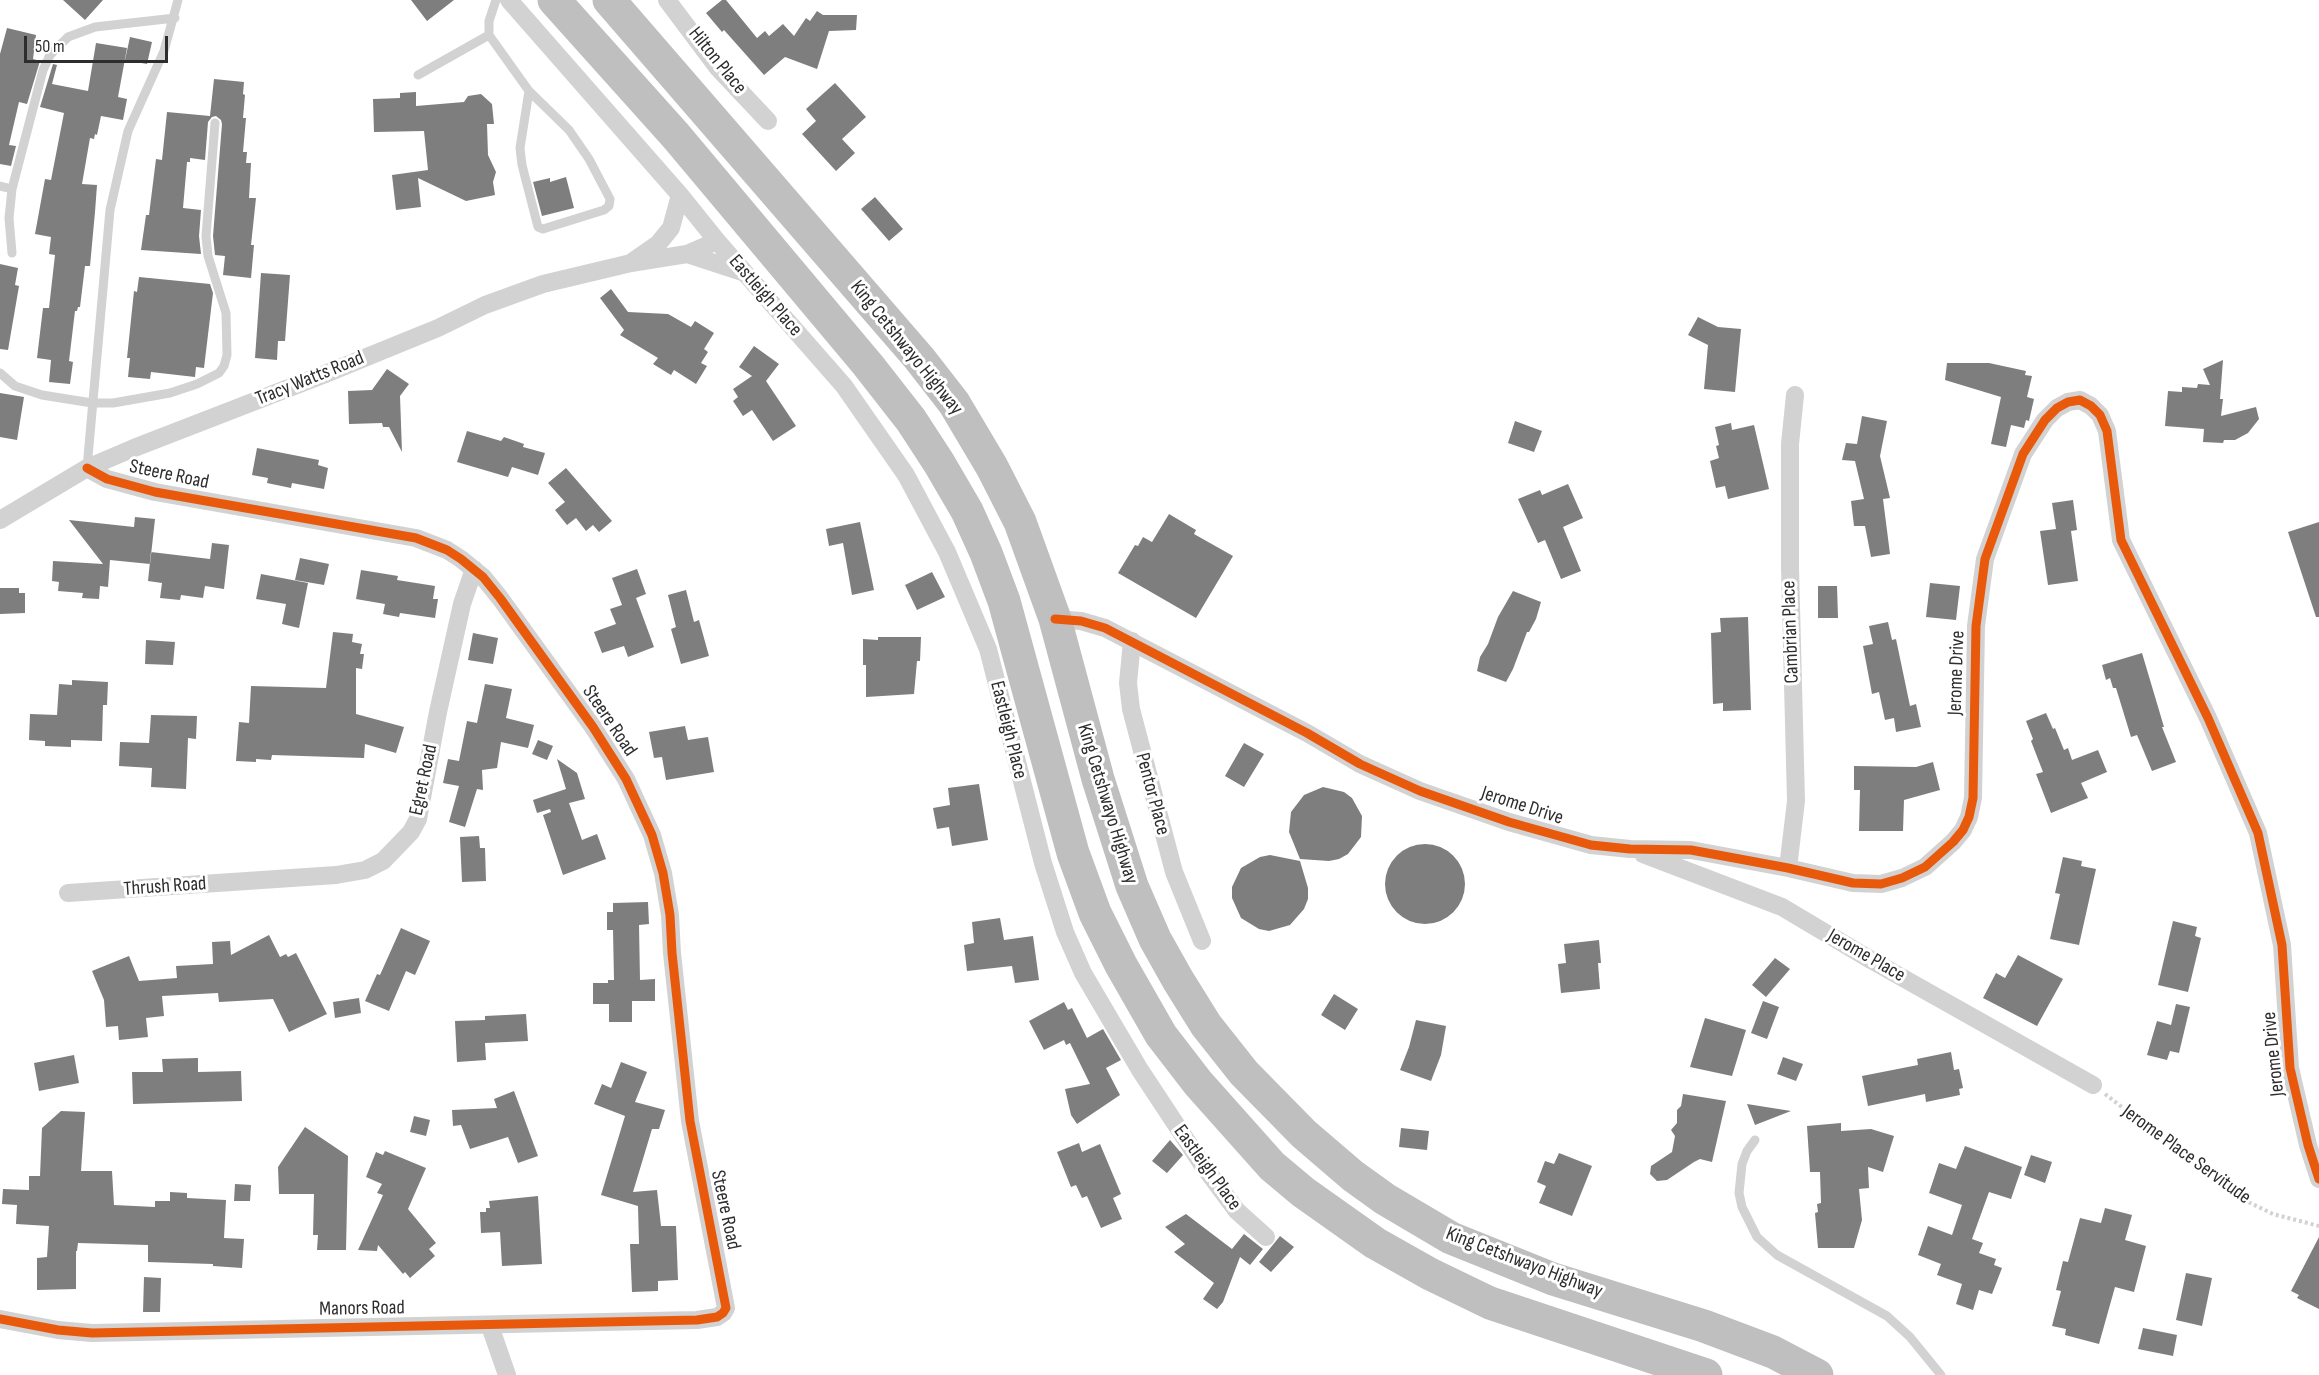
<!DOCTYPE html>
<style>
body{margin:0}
#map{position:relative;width:2319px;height:1375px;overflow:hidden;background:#fff;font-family:"Sofia Sans Condensed",sans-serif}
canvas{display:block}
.scale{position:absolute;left:24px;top:36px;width:144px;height:27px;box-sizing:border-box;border:3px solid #2d2d2d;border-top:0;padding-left:8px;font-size:18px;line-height:21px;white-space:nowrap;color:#2d2d2d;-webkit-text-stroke:4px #fff;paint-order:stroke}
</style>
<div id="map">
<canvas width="2319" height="1375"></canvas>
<div class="scale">50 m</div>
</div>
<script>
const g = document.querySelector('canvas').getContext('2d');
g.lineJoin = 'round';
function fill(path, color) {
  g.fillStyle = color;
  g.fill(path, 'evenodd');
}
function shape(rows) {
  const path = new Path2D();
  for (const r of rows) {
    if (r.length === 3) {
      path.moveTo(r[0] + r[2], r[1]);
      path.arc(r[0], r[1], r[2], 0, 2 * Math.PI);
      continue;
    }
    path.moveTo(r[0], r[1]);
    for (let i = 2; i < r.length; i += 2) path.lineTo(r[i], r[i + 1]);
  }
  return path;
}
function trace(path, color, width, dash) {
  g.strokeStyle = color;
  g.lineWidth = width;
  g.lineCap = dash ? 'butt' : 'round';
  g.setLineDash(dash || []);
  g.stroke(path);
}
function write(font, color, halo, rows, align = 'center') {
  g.font = font + ' "Sofia Sans Condensed",sans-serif';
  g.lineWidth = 6;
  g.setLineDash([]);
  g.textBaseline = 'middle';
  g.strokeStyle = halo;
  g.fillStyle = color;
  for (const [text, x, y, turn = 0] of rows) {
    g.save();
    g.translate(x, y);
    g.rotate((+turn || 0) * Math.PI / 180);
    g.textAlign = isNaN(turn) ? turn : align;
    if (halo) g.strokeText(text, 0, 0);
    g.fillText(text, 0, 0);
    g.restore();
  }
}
const building = shape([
 [63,0,103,0,85,20],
 [411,0,454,0,427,21],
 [722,0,726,0,757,38,765,31,769,36,783,24,794,36,806,18,810,21,817,11,823,15,857,15,856,30,829,31,817,69,785,57,764,75,724,30,722,32,706,13],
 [7,28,36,35,33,59,40,61,27,104,19,102,9,145,16,146,11,166,0,164,0,54],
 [130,37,152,42,147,64,125,60],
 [96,43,127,48,118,97,127,99,123,120,101,116,97,135,95,134,94,139,90,138,82,184,97,185,95,212,90,266,85,266,80,307,78,307,77,311,75,311,69,361,73,362,70,384,49,382,51,360,37,358,43,308,49,308,55,255,49,254,51,237,35,234,45,179,51,180,64,113,40,107,53,64,57,65,52,84,88,91],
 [214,79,244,82,243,94,245,95,243,118,246,118,243,152,247,152,246,163,251,163,249,198,256,198,251,245,254,245,251,278,223,275,225,256,215,255,213,236,222,124,221,120,216,116,212,117,208,122,205,160,190,158,190,162,187,162,183,208,201,210,199,236,201,254,141,250,146,215,149,215,156,159,162,160,167,112,210,116],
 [835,83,866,117,842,139,855,153,836,171,802,134,816,121,806,109],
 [416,92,416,106,464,102,468,96,481,94,492,104,494,124,487,124,488,155,496,172,493,182,495,195,466,201,418,178,421,207,396,210,392,175,428,170,424,131,374,132,373,99,400,98,400,93],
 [566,177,574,208,542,216,533,182,550,178,550,182],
 [875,197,903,229,889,241,861,209],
 [0,264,18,268,15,285,19,286,8,350,0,349],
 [261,273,290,275,285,341,278,341,277,360,255,358],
 [139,277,210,284,213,293,204,368,196,367,195,377,151,372,150,379,128,377,130,358,127,358,134,291,137,292],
 [611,289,628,312,668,314,691,327,695,321,714,333,704,349,708,352,701,363,707,366,696,384,674,370,671,375,653,364,658,358,620,335,624,330,600,298],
 [1698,317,1718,327,1741,329,1735,392,1704,389,1708,345,1688,335],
 [754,346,779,364,766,381,796,426,773,441,752,410,743,416,733,401,738,397,733,389,752,376,739,367],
 [2223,360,2220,399,2223,399,2221,416,2256,407,2259,419,2248,433,2235,440,2224,440,2223,443,2203,442,2204,429,2165,426,2168,391,2182,392,2182,387,2197,388,2198,384,2210,385,2203,369],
 [1947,363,1989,363,2026,371,2025,375,2032,376,2027,397,2034,399,2029,421,2026,420,2024,428,2011,425,2006,447,1991,444,2001,397,1945,380],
 [387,369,409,384,400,396,402,452,389,427,383,427,382,423,349,424,348,391,372,390],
 [0,393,24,397,17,440,0,437],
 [1862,416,1887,421,1880,456,1890,498,1883,499,1890,554,1871,557,1865,526,1854,526,1851,501,1864,499,1855,461,1842,460,1846,443,1857,444],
 [1515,421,1542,431,1534,452,1508,443],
 [1731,423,1732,430,1754,425,1769,489,1728,499,1725,486,1716,488,1710,461,1719,458,1716,446,1719,445,1715,427],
 [467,431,501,441,504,437,524,444,523,447,545,453,538,475,512,467,508,477,457,462],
 [257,448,319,460,318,465,328,468,324,489,292,483,291,488,267,483,268,478,252,475],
 [566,468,612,521,599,532,593,525,586,531,576,518,567,525,555,510,565,502,548,483],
 [1568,484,1583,518,1563,527,1581,571,1561,579,1545,540,1538,543,1518,499,1540,490,1542,495],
 [2073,500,2077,530,2071,531,2078,581,2048,585,2040,531,2056,529,2052,503],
 [1169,514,1196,530,1194,534,1233,556,1196,618,1118,573,1135,545,1138,546,1143,537,1152,542],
 [135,517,155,519,150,564,110,560,108,587,100,586,99,599,82,598,83,593,58,591,59,582,52,581,53,561,103,564,69,520,134,527],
 [860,522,874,590,852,595,843,543,829,546,826,529],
 [2319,522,2319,617,2316,617,2288,532],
 [212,543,229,545,224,589,205,586,203,598,181,595,180,600,160,598,162,583,148,581,151,552,210,559],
 [300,558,329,564,324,585,295,580],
 [637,569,646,594,636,598,654,647,628,657,624,646,602,653,594,632,616,624,610,609,622,605,612,578],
 [361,570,398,576,397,580,435,586,433,599,438,599,435,618,400,613,399,617,383,614,385,604,356,599],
 [932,572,945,597,917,610,905,585],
 [261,574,308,583,299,628,282,624,286,604,256,599],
 [1930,583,1960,586,1956,620,1926,617],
 [1818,586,1837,586,1838,618,1818,618],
 [0,588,19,588,19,593,25,593,25,613,0,614],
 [686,590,694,622,699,620,709,656,681,664,671,629,676,627,668,595],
 [1513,591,1541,602,1536,619,1529,632,1527,632,1513,669,1506,682,1477,671,1480,657,1488,644,1498,617],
 [1748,617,1751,710,1723,711,1723,703,1713,704,1711,633,1721,632,1720,618],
 [1888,622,1892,640,1896,639,1910,706,1916,704,1921,727,1896,732,1894,718,1885,720,1879,692,1872,694,1863,646,1873,644,1869,626],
 [333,632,353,634,352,642,362,644,360,654,364,654,362,669,356,668,356,714,404,727,396,753,365,744,364,758,272,755,271,760,256,759,256,762,236,761,239,722,249,723,251,686,326,688],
 [473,633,498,638,493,664,468,660],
 [878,637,921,637,920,661,917,661,914,694,866,697,866,665,863,665,863,639,878,640],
 [146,640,175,642,173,665,145,664],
 [2142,653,2164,727,2162,727,2176,762,2152,771,2137,735,2131,737,2116,688,2113,688,2110,678,2106,680,2102,665],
 [72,680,108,682,107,705,103,705,102,741,71,740,71,747,45,746,45,741,29,740,30,714,57,715,59,684,72,685],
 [485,684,512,689,506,718,534,725,528,748,501,742,497,768,482,770,483,790,477,789,465,827,449,822,459,786,443,783,448,759,459,761,467,721,477,723],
 [2046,713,2053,729,2055,728,2064,750,2068,748,2072,760,2098,750,2107,772,2081,783,2088,798,2051,813,2036,774,2043,772,2031,741,2033,739,2026,721],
 [151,715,197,716,196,739,188,738,186,789,151,787,152,768,119,766,120,742,149,743],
 [685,726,688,740,708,737,714,772,666,780,662,757,654,758,649,732],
 [538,740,553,746,547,760,532,754],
 [1244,743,1264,754,1244,787,1225,776],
 [557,759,577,773,585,799,569,803,582,840,597,834,606,859,563,875,543,815,551,812,550,809,537,813,533,800,566,789],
 [1933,762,1940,790,1904,800,1903,831,1859,831,1860,790,1854,790,1854,766,1916,767],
 [979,784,988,840,952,846,949,827,937,829,933,808,950,805,948,788],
 [1323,787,1344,792,1352,798,1362,816,1361,837,1348,854,1339,859,1329,861,1300,859,1289,832,1291,812,1304,795],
 [479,836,480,848,485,848,486,881,462,882,460,837],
 [1425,884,40],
 [1270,855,1300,861,1308,888,1308,899,1304,909,1290,925,1269,931,1259,929,1241,918,1232,898,1232,887,1241,868,1260,857],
 [2063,857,2082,861,2081,866,2096,869,2079,945,2050,939,2060,894,2055,893],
 [648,902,649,924,639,925,640,980,655,979,655,1001,632,1001,632,1022,609,1022,609,1004,593,1004,593,983,608,983,608,980,614,980,613,930,607,930,607,912,613,912,613,903],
 [1000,918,1004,940,1033,936,1039,980,1015,983,1012,966,967,971,964,945,974,943,972,922],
 [2173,921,2197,927,2195,936,2201,938,2188,992,2158,985],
 [401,928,430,941,415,975,406,971,389,1011,365,1001,377,974,380,975],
 [269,935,280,957,286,954,288,957,296,953,327,1014,289,1032,273,999,219,1002,218,993,162,996,164,1016,146,1018,148,1037,119,1040,118,1026,106,1027,104,1000,92,971,129,956,139,981,177,978,176,966,213,964,212,942,230,941,231,955],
 [1599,940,1601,963,1598,963,1600,989,1561,993,1558,964,1566,963,1564,944],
 [2018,955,2063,979,2037,1026,1983,998,1996,973,2005,978],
 [1775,958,1790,969,1766,997,1752,985],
 [1334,994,1358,1009,1345,1030,1321,1015],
 [359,998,361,1013,335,1018,333,1002],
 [1763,1001,1779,1007,1767,1039,1751,1033],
 [1064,1002,1068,1010,1072,1008,1087,1038,1103,1029,1121,1060,1106,1068,1120,1095,1077,1124,1071,1115,1065,1089,1090,1084,1070,1043,1066,1045,1064,1040,1044,1050,1029,1021],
 [2176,1004,2190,1007,2179,1053,2170,1051,2167,1060,2147,1055,2157,1021,2171,1025],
 [526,1014,528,1041,485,1043,486,1060,457,1062,455,1021,485,1020,485,1016],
 [1705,1018,1746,1030,1732,1076,1690,1067],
 [1416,1020,1446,1026,1441,1055,1431,1081,1400,1070,1409,1047],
 [1951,1052,1954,1070,1959,1069,1963,1088,1959,1089,1960,1095,1926,1102,1925,1094,1868,1106,1862,1076,1918,1065,1917,1059],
 [74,1055,79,1083,39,1091,34,1063],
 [1783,1057,1803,1064,1796,1081,1777,1074],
 [198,1058,198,1072,241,1071,242,1101,133,1104,132,1072,163,1072,162,1059],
 [621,1062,647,1072,635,1102,665,1110,659,1129,652,1129,633,1192,657,1190,661,1226,676,1226,678,1280,658,1281,658,1291,632,1292,630,1244,639,1244,638,1206,601,1195,625,1116,594,1104,602,1084,611,1088],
 [514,1091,538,1156,518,1163,508,1137,470,1149,461,1125,453,1126,452,1110,497,1108,494,1099],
 [1683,1094,1726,1101,1712,1162,1700,1159,1694,1162,1667,1180,1657,1181,1650,1174,1651,1166,1672,1152,1675,1136,1671,1130,1677,1123,1677,1110,1681,1106],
 [1747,1104,1791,1111,1755,1125],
 [61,1111,85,1112,81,1171,112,1171,114,1205,155,1207,155,1201,170,1201,170,1192,187,1193,187,1198,226,1200,224,1238,244,1239,242,1268,213,1266,213,1264,148,1262,148,1245,78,1243,77,1251,76,1251,76,1289,37,1290,37,1258,47,1257,49,1226,16,1224,17,1205,2,1204,3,1189,29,1190,29,1176,40,1176,42,1128],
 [414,1116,430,1120,426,1136,410,1132],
 [1841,1123,1841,1131,1871,1129,1894,1136,1883,1172,1868,1167,1869,1188,1859,1189,1862,1220,1854,1248,1818,1248,1815,1213,1818,1212,1817,1204,1821,1203,1820,1172,1810,1172,1807,1126],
 [305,1127,348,1156,346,1250,317,1250,318,1235,313,1235,314,1194,279,1194,278,1167],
 [1401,1128,1429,1131,1427,1150,1399,1147],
 [1170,1140,1183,1155,1167,1173,1152,1161],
 [1079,1143,1082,1152,1100,1144,1121,1194,1113,1198,1122,1219,1101,1228,1087,1196,1082,1198,1076,1185,1071,1187,1057,1152],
 [1965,1146,2022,1167,2011,1199,1989,1192,1972,1239,1983,1243,1979,1253,1996,1259,1994,1265,2002,1268,1992,1294,1979,1290,1973,1310,1956,1304,1962,1284,1937,1275,1941,1264,1918,1255,1928,1226,1952,1235,1962,1205,1929,1193,1939,1163,1956,1169],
 [385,1151,426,1168,408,1209,436,1243,429,1249,435,1256,410,1278,405,1272,403,1274,378,1245,377,1251,358,1250,383,1195,377,1193,382,1184,366,1177,376,1152,383,1155],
 [1559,1153,1592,1166,1572,1216,1539,1203,1546,1186,1537,1182,1545,1161,1554,1164],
 [2031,1155,2052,1162,2045,1183,2024,1175],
 [235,1184,251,1185,250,1201,234,1201],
 [538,1196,542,1264,502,1266,500,1232,481,1233,480,1212,486,1212,486,1208,490,1208,489,1201],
 [2105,1208,2132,1215,2125,1240,2146,1246,2134,1292,2115,1287,2099,1344,2065,1335,2066,1329,2052,1326,2061,1291,2056,1290,2063,1261,2068,1262,2080,1218,2101,1223],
 [1186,1214,1232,1249,1244,1234,1263,1249,1250,1265,1240,1257,1223,1302,1217,1309,1203,1299,1214,1283,1174,1252,1185,1244,1165,1227],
 [1280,1236,1294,1247,1271,1272,1259,1262],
 [2319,1237,2319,1309,2297,1298,2299,1295,2291,1291],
 [2186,1273,2212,1278,2202,1326,2176,1320],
 [144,1277,161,1278,160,1312,143,1312],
 [2143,1328,2177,1335,2173,1356,2138,1349]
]);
const path = shape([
 [2105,1094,2238,1197,2273,1214,2319,1226]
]);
const service = shape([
 [496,0,489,21,489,35,529,91,569,130,589,159,610,199,609,206,604,210,543,229,538,227,522,165,520,148,529,91],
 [418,75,489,35],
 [0,186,12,189],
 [12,253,9,218,12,189,43,70,50,55,68,37,95,27,175,18],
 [0,373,15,386,42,395,92,403,113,403,170,393,197,384,219,373,224,366,227,355,226,313,208,256,206,236,215,123],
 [87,468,110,210,128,131,164,51,178,0],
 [1755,1140,1747,1151,1742,1164,1739,1193,1742,1207,1757,1237,1777,1255,1887,1316,1910,1337,1941,1375]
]);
const minor = shape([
 [509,0,680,195,717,241,844,386,906,475,947,552,988,649,1043,863,1065,932,1083,973,1140,1070,1202,1164,1237,1211,1266,1237],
 [667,0,718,68,768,121],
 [687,254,742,272],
 [632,262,658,244,671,228,680,195],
 [0,520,87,468,134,448,325,374,438,328,485,305,543,284,631,263,687,254,717,241],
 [1055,619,1081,621,1105,628,1307,733,1360,764,1420,791,1509,822,1591,845,1630,849,1691,850,1788,868,1853,883,1881,884,1902,878,1925,867,1953,842,1963,830,1969,817,1973,798,1976,626,1985,559,2023,454,2045,420,2057,408,2068,402,2080,400,2091,406,2100,415,2107,431,2121,540,2208,718,2258,833,2282,945,2290,1068,2308,1145,2319,1179],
 [1132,641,1128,683,1131,709,1174,872,1202,941],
 [1643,854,1782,907,1871,960,2093,1085],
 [1788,868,1796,801,1790,567,1790,444,1795,395],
 [68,893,336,875,365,870,383,861,411,832,418,819,438,712,462,604,474,569],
 [0,1319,58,1330,92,1333,697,1320,717,1317,723,1313,726,1308,690,1121,672,953,670,915,663,873,652,835,626,779,593,727,500,598,483,577,461,559,447,550,416,538,155,492,107,479,87,468],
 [490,1326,507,1375]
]);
const motorway = shape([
 [554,0,676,136,868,365,911,420,939,463,967,511,986,553,1004,601,1073,853,1095,913,1121,965,1161,1035,1198,1083,1272,1166,1303,1192,1375,1243,1430,1274,1490,1303,1706,1375],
 [609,0,919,358,954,403,992,467,1020,522,1055,619,1098,779,1132,886,1155,939,1178,980,1206,1025,1244,1073,1304,1134,1353,1176,1385,1199,1451,1238,1553,1279,1704,1326,1773,1352,1817,1375]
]);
const cycleway = shape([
 [1055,619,1081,621,1105,628,1307,733,1360,764,1420,791,1509,822,1591,845,1630,849,1691,850,1788,868,1853,883,1881,884,1902,878,1925,867,1953,842,1963,830,1969,817,1973,798,1976,626,1985,559,2023,454,2045,420,2057,408,2068,402,2080,400,2091,406,2100,415,2107,431,2121,540,2208,718,2258,833,2282,945,2290,1068,2308,1145,2319,1179],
 [0,1319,58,1330,92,1333,697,1320,717,1317,723,1313,726,1308,690,1121,672,953,670,915,663,873,652,835,626,779,593,727,500,598,483,577,461,559,447,550,416,538,155,492,107,479,87,468]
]);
const streetNames = [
 ["Hilton Place",717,61,51],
 ["Eastleigh Place",765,296,49],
 ["King Cetshwayo Highway",906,348,51],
 ["Tracy Watts Road",310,379,-22],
 ["Steere Road",169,475,12],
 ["Cambrian Place",1791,632,-92],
 ["Jerome Drive",1957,673,-88],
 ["Steere Road",609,721,56],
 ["Eastleigh Place",1008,730,76],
 ["Egret Road",424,780,-78],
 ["Pentor Place",1152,794,75],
 ["King Cetshwayo Highway",1107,804,73],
 ["Jerome Drive",1522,806,18],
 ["Thrush Road",165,887,-4],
 ["Jerome Place",1866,956,30],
 ["Jerome Drive",2274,1054,-96],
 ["Jerome Place Servitude",2186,1155,36],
 ["Eastleigh Place",1207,1168,54],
 ["Steere Road",725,1210,78],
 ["King Cetshwayo Highway",1524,1263,21],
 ["Manors Road",362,1309,-1]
];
fill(building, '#7e7e7e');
trace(path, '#d2d2d2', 4, [3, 3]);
trace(service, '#d2d2d2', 9);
trace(minor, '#d2d2d2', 18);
trace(motorway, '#bfbfbf', 33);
trace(cycleway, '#e8590c', 9);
write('20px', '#2d2d2d', '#fff', streetNames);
</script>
